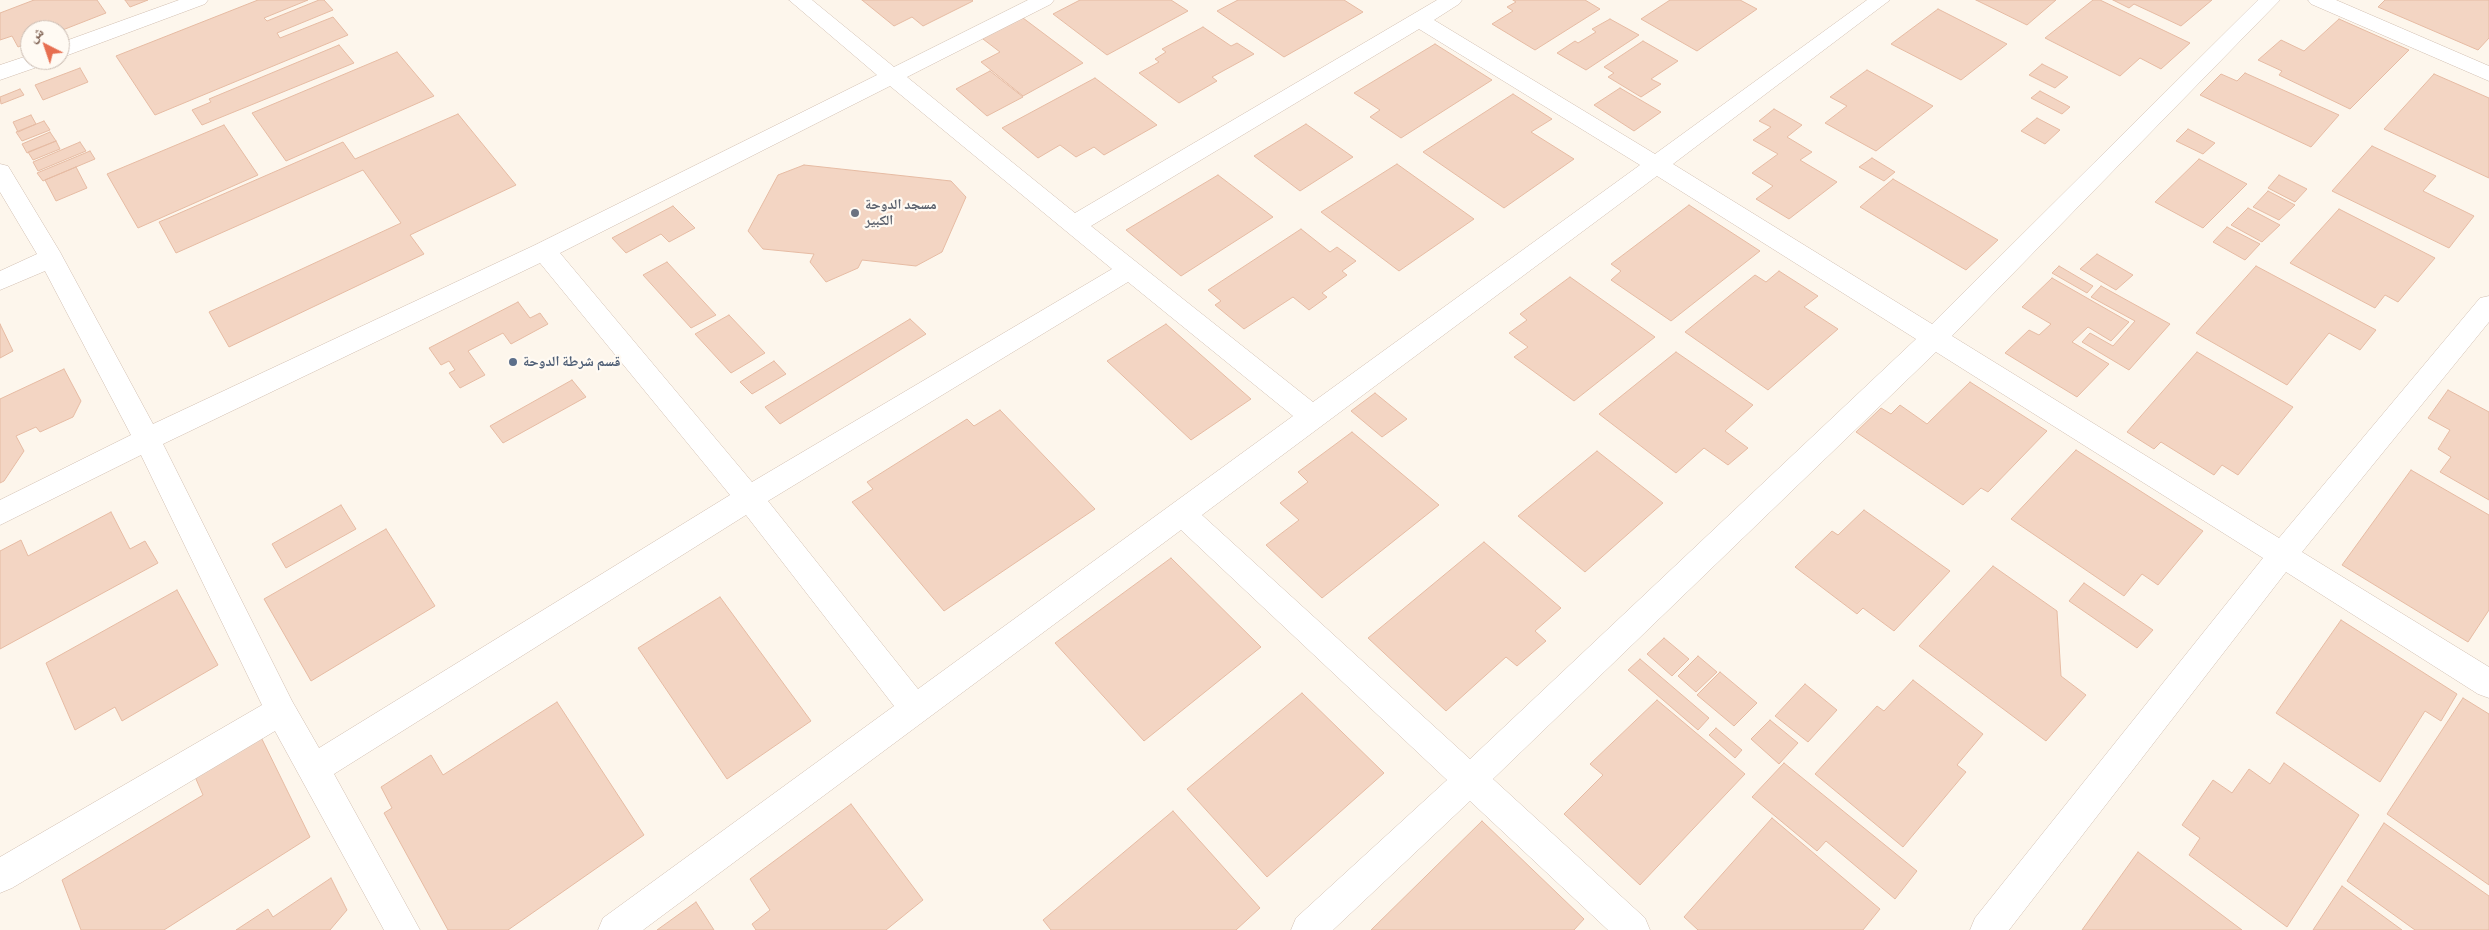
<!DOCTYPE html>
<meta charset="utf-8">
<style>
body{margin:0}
#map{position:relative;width:2489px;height:930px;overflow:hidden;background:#fdf6ec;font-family:Poppins,"Noto Naskh Arabic",sans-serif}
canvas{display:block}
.north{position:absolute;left:20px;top:20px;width:50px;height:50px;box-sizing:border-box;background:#fffaf3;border:1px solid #cabbb1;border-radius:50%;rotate:319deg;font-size:14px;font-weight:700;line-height:20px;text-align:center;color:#7a5c4d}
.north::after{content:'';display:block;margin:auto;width:18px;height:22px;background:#e76f51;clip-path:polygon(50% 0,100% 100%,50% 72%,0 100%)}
</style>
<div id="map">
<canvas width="2489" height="930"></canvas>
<div class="north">ش</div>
</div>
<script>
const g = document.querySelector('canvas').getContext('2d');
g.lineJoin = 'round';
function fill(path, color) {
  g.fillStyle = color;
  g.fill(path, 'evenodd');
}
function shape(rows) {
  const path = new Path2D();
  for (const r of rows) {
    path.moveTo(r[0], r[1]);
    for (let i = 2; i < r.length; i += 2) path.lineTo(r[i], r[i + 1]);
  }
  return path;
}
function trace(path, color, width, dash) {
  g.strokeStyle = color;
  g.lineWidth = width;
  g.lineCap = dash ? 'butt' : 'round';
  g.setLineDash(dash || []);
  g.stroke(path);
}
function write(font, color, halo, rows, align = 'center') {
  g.font = font + ' Poppins,"Noto Naskh Arabic",sans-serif';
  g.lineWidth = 4.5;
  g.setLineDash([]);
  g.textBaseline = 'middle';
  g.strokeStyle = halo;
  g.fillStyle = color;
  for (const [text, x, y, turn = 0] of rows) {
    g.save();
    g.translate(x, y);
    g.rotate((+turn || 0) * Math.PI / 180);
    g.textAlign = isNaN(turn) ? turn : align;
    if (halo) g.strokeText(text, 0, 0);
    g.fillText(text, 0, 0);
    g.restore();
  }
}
const building = shape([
 [34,0,97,0,106,13,60,31,30,30,30,42,18,47,12,36,0,40,0,13,34,0],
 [125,0,148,0,130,7,125,0],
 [258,0,308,0,264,18,267,21,319,0,324,0,333,10,277,33,280,38,333,17,348,35,155,115,116,56,258,0],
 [862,0,972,0,973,1,923,26,912,17,894,26,862,0],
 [1080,0,1171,0,1188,11,1107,55,1053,14,1080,0],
 [1238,0,1344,0,1363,12,1284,57,1217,11,1238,0],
 [1513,0,1585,0,1600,9,1535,50,1492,24,1513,11,1507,7,1516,2,1513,0],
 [1670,0,1740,0,1757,9,1697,51,1641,19,1670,0],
 [1976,0,2056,0,2027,25,1976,0],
 [2093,0,2100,0,2190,43,2161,69,2140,58,2120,76,2045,38,2093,0],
 [2113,0,2212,0,2181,26,2134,4,2129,8,2113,0],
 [2385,0,2489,0,2489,38,2478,50,2378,7,2385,0],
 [1938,9,2007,44,1961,80,1891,44,1938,9],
 [1019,15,1083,63,1023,96,981,62,1000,52,979,36,1019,15],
 [1610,19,1639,35,1586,70,1557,53,1575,41,1578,43,1596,32,1592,29,1610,19],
 [2339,19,2409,50,2350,109,2279,75,2282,71,2258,60,2281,40,2304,51,2339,19],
 [1203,27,1231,46,1237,43,1254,54,1212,77,1217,81,1179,103,1139,73,1159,62,1155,59,1166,52,1162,49,1203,27],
 [1643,41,1678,61,1651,79,1661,84,1641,97,1608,77,1614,73,1604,67,1643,41],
 [1435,44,1492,80,1401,138,1370,117,1380,110,1354,93,1435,44],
 [339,45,354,63,202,125,192,110,211,102,209,99,339,45],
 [397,52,434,96,286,161,252,113,397,52],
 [2042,64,2068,77,2055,88,2029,75,2042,64],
 [80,68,88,82,43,100,35,85,80,68],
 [1867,70,1933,106,1876,151,1825,123,1847,106,1830,97,1867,70],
 [990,71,1023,97,987,116,956,89,990,71],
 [2245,73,2339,115,2311,147,2200,95,2221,74,2237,81,2245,73],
 [2434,74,2489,98,2489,178,2384,129,2434,74],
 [1095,78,1157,125,1104,155,1094,147,1076,157,1060,145,1038,158,1002,128,1095,78],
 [1620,88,1661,112,1634,131,1594,105,1620,88],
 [20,89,24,95,1,104,0,97,20,89],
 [2040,91,2070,107,2062,114,2031,98,2040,91],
 [1513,94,1552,119,1531,132,1574,159,1504,208,1423,152,1513,94],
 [1774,109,1802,125,1787,137,1812,152,1800,160,1837,182,1789,219,1756,199,1773,186,1752,173,1778,154,1753,140,1771,127,1759,121,1774,109],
 [458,114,516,185,410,235,424,254,229,347,209,312,401,223,363,170,176,253,159,222,343,142,355,159,458,114],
 [31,115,36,124,18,132,13,122,31,115],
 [2037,118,2060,130,2045,144,2021,131,2037,118],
 [44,121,50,130,22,141,16,132,44,121],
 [1306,124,1353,157,1300,191,1254,156,1306,124],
 [224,125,258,175,138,228,107,174,224,125],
 [2188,129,2215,143,2203,154,2176,141,2188,129],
 [50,132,56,141,27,153,22,144,50,132],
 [56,141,60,149,33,160,28,152,56,141],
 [80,142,86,151,38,171,33,162,80,142],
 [2372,146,2436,176,2423,191,2474,216,2449,248,2332,191,2372,146],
 [90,151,95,159,45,180,43,181,37,173,90,151],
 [1872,158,1895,172,1884,181,1859,167,1872,158],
 [2199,159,2247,184,2203,228,2155,202,2199,159],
 [1397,164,1474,219,1399,271,1321,212,1397,164],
 [804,165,951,181,966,197,942,252,916,266,862,260,858,268,826,282,810,262,814,254,763,249,748,231,778,175,804,165],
 [76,167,87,188,56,201,45,180,76,167],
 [1218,175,1273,217,1181,276,1126,230,1218,175],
 [2279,175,2307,189,2295,202,2268,188,2279,175],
 [1893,179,1998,240,1966,270,1860,207,1893,179],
 [2268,191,2295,205,2279,220,2253,207,2268,191],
 [1689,205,1760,251,1671,321,1611,280,1621,271,1611,264,1689,205],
 [673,206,695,228,669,242,661,234,626,253,612,238,673,206],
 [2248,208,2280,225,2262,242,2231,225,2248,208],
 [2339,209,2435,258,2398,302,2385,295,2375,308,2290,263,2339,209],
 [2227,227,2260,244,2245,260,2213,242,2227,227],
 [1301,229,1330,252,1337,247,1356,261,1342,271,1347,275,1322,293,1327,297,1309,310,1293,297,1244,329,1215,305,1221,301,1208,290,1301,229],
 [2097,254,2133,275,2116,290,2080,269,2097,254],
 [667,262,716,315,691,328,643,275,667,262],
 [2059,266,2093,286,2087,293,2052,273,2059,266],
 [2256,266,2376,330,2360,350,2329,333,2287,385,2196,333,2256,266],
 [1779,271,1818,296,1804,307,1838,329,1768,390,1685,332,1755,275,1766,282,1779,271],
 [1570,277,1655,337,1574,401,1514,357,1528,347,1509,333,1527,320,1520,314,1570,277],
 [2052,278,2129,322,2111,341,2088,327,2072,342,2109,364,2077,397,2005,353,2029,330,2039,335,2051,324,2022,307,2052,278],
 [2101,286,2170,324,2129,370,2082,342,2090,333,2113,346,2135,321,2091,297,2101,286],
 [518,302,530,318,540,313,548,324,511,344,503,333,468,351,485,375,460,388,449,373,455,370,449,361,441,365,429,348,518,302],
 [729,315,765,353,731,373,695,334,729,315],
 [910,319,926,334,780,424,765,407,910,319],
 [0,324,13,351,0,358,0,324],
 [1166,324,1251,399,1191,440,1107,361,1166,324],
 [1676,352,1753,405,1725,431,1748,448,1728,465,1704,448,1676,473,1599,414,1676,352],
 [2197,352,2293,407,2238,475,2222,465,2214,475,2161,442,2154,449,2127,432,2197,352],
 [774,361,786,374,752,394,740,382,774,361],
 [64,369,81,401,73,417,40,432,36,427,16,436,24,451,4,481,0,483,0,399,64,369],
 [572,380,586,397,503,443,490,426,572,380],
 [1970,382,2047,431,1988,492,1981,488,1963,505,1856,432,1881,408,1891,414,1900,405,1927,424,1970,382],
 [2448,390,2489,412,2489,500,2440,472,2451,457,2438,449,2450,430,2428,418,2448,390],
 [1375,393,1407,419,1382,437,1351,411,1375,393],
 [1000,410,1095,509,944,611,852,502,873,489,867,482,967,419,974,426,1000,410],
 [1352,432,1439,505,1322,598,1266,545,1299,520,1280,503,1308,482,1298,472,1352,432],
 [2076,450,2203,531,2158,585,2142,574,2124,596,2011,519,2076,450],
 [1597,451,1663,503,1585,572,1518,516,1597,451],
 [2411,470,2489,515,2489,610,2468,642,2342,565,2411,470],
 [341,505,356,529,286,568,272,544,341,505],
 [1864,510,1950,571,1894,631,1863,608,1857,614,1795,567,1832,531,1838,535,1864,510],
 [111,512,130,549,145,541,158,563,0,649,0,551,21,540,28,556,111,512],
 [386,529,435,606,311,681,264,599,386,529],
 [1484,542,1561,608,1535,631,1546,641,1517,666,1506,657,1446,711,1368,638,1484,542],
 [1171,558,1261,647,1144,741,1055,643,1171,558],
 [1993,566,2057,611,2061,676,2086,695,2046,741,1919,646,1993,566],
 [2084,583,2153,630,2137,648,2069,601,2084,583],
 [177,590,218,665,122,721,115,707,75,730,46,663,177,590],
 [720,597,811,721,727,779,638,648,720,597],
 [2341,620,2457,694,2441,721,2425,711,2380,782,2276,713,2341,620],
 [1664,638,1689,659,1672,676,1647,654,1664,638],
 [1698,656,1717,672,1696,692,1678,676,1698,656],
 [1640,659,1709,718,1698,730,1628,670,1640,659],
 [1720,672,1757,703,1734,726,1697,695,1720,672],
 [1913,680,1983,734,1957,765,1966,772,1903,847,1815,774,1877,706,1884,711,1913,680],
 [1805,684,1837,710,1808,742,1775,716,1805,684],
 [1302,693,1384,773,1267,877,1187,789,1302,693],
 [2463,698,2489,714,2489,885,2387,814,2463,698],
 [1657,700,1745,774,1640,885,1564,814,1603,775,1590,764,1657,700],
 [557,702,644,835,508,930,448,930,384,813,392,808,381,787,431,755,443,775,557,702],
 [1770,720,1798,743,1779,764,1751,739,1770,720],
 [1716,728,1742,750,1735,758,1709,735,1716,728],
 [258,731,310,837,164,930,81,930,62,880,203,795,192,770,258,731],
 [1784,763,1917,871,1895,899,1826,841,1817,851,1752,797,1784,763],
 [2284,763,2359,815,2287,927,2189,855,2200,838,2182,825,2213,780,2232,793,2249,769,2270,784,2284,763],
 [851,804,923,900,886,930,756,930,752,924,770,910,750,879,851,804],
 [1173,811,1260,908,1236,930,1051,930,1043,920,1173,811],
 [1772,818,1880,909,1863,930,1698,930,1684,917,1772,818],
 [1482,821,1584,919,1574,930,1371,930,1482,821],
 [2384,823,2489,896,2489,930,2415,930,2347,881,2384,823],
 [2138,852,2242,930,2082,930,2138,852],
 [331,878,347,910,330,930,236,930,268,909,273,917,331,878],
 [2342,886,2402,930,2313,930,2342,886],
 [696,902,714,930,657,930,696,902]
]);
const minor = shape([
 [179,0,208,0,205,4,60,58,60,43,179,0],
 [789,0,812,0,894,67,1028,0,1054,0,1051,4,907,77,1075,213,1437,0,1462,0,1459,4,1434,20,1655,154,1867,0,1890,0,1673,164,1932,324,2258,0,2280,0,1952,336,2279,538,2480,298,2489,296,2489,322,2302,552,2489,667,2489,698,2478,694,2286,572,2009,930,1970,930,1975,918,2263,558,1936,352,1493,779,1645,918,1650,930,1608,930,1470,801,1333,930,1291,930,1296,918,1447,780,1181,530,643,930,598,930,603,918,894,706,746,515,334,774,420,930,384,930,275,731,12,888,0,893,0,857,262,705,141,455,0,525,0,500,131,435,45,271,0,290,0,271,37,254,0,192,0,164,8,166,60,252,153,424,535,245,877,75,789,0],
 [1419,29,1640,165,1313,402,1091,226,1419,29],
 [890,86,1112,269,752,482,560,253,890,86],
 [1657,176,1916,339,1470,759,1202,515,1657,176],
 [540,263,730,495,319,748,292,701,163,444,540,263],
 [1128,282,1293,416,918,689,768,501,1128,282],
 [2308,0,2336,0,2489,66,2489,81,2311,4,2308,0],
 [30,55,30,60,46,60,43,65,0,80,0,65,30,55]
]);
const markers = [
 [855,213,5,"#6b7280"],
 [513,362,5,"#5c6f8a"]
];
const worshipNames = [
 ["مسجد الدوحة",865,205],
 ["الكبير",865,221]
];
const serviceNames = [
 ["قسم شرطة الدوحة",523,362]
];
fill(building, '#f3d5c3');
trace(building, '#e6bba3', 1);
trace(minor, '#d1beb0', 1);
fill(minor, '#fff');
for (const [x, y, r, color] of markers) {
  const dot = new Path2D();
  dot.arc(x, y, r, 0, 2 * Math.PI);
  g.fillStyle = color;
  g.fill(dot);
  trace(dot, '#fffaf3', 2);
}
write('bold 14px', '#5b616d', '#fffaf3', worshipNames, 'left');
write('bold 14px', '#4e5e75', '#fffaf3', serviceNames, 'left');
</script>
